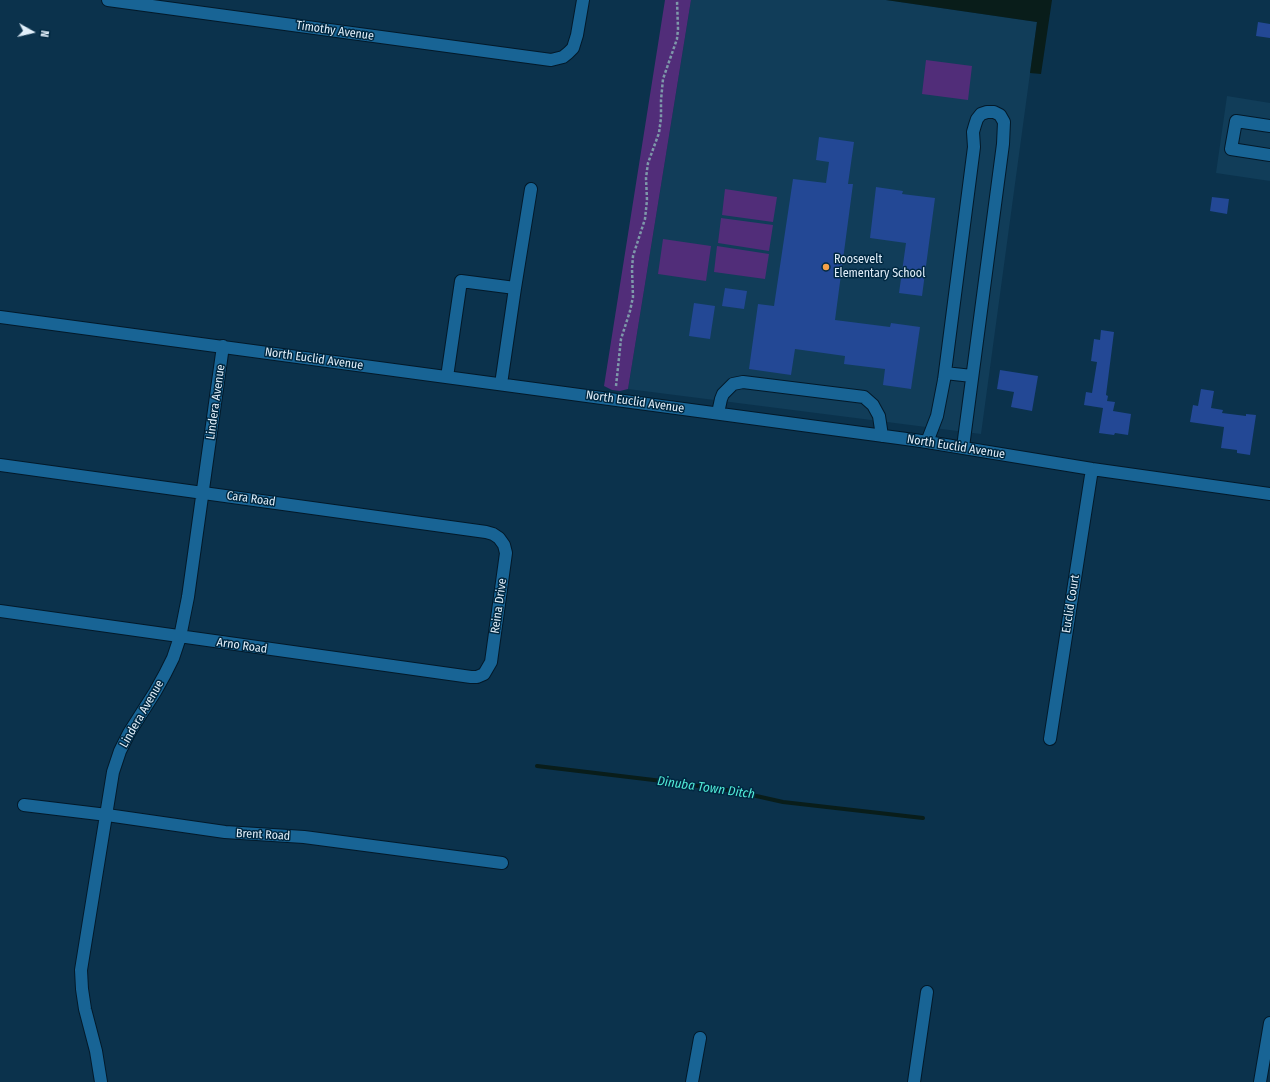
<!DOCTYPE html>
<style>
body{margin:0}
#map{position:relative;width:1270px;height:1082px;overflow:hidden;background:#0b324c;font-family:"Fira Sans Condensed",sans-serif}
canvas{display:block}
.north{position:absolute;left:12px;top:12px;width:40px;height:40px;-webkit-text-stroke:3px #002841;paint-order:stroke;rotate:98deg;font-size:11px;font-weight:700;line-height:16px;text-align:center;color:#e1effa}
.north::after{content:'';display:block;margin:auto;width:14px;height:18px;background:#e1effa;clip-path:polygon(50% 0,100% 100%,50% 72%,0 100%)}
</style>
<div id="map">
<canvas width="1270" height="1082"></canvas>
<div class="north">N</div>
</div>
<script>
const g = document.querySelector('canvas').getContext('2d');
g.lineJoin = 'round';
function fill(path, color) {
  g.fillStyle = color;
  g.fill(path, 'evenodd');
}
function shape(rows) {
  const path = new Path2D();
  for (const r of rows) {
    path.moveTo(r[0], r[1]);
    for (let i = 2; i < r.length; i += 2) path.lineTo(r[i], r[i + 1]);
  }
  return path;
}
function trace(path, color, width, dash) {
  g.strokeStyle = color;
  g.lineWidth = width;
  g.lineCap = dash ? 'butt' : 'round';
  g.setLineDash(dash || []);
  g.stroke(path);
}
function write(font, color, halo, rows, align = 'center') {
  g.font = font + ' "Fira Sans Condensed",sans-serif';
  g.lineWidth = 3;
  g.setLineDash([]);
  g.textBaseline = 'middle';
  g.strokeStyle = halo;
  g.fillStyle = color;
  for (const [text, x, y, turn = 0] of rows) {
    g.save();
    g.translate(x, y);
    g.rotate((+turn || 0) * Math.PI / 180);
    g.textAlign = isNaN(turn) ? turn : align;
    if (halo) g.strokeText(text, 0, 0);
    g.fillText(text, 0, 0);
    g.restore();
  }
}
const built = shape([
 [691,0,886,0,1037,22,981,434,628,389],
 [1227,96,1270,103,1270,181,1216,173]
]);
const green = shape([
 [665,0,691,0,628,389,620,391,612,390,604,386],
 [926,60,972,66,968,100,922,94],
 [725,189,777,197,773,222,722,215],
 [721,218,773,225,769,251,718,243],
 [663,239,711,246,706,281,658,274],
 [717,246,769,254,765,279,714,272]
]);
const water = shape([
 [886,0,1052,0,1041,74,1030,73,1037,22]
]);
const stream = shape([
 [537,766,687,784,720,790,738,790,743,793,783,802,923,818]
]);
const building = shape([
 [1258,22,1270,24,1270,38,1256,36],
 [819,137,854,142,848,184,853,184,835,320,890,327,891,323,920,327,911,389,883,385,885,369,844,364,845,356,795,349,791,375,749,369,758,304,774,306,793,179,826,183,829,162,816,160],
 [876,187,903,191,902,194,935,198,922,296,899,293,906,243,870,238],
 [1212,197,1229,199,1227,214,1210,211],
 [725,288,747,291,744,309,722,306],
 [694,303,715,306,710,339,689,336],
 [1101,330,1114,332,1106,395,1108,396,1107,401,1115,402,1113,411,1131,414,1128,435,1115,433,1114,435,1099,433,1103,408,1084,405,1086,392,1092,393,1097,362,1091,361,1094,339,1100,340],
 [1000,370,1038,376,1032,411,1011,407,1014,392,997,389],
 [1201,389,1214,391,1211,408,1223,410,1222,413,1246,416,1246,414,1256,415,1250,455,1237,453,1237,450,1221,448,1224,427,1190,422,1193,405,1198,406]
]);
const path = shape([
 [616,386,621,339,630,311,633,297,632,269,633,256,645,219,647,200,646,178,648,163,659,133,661,118,661,100,663,79,677,39,678,29,677,0]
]);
const minor = shape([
 [108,0,551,60,563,57,568,53,573,48,577,35,583,0],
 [1270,126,1236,121,1231,149,1270,155],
 [515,288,531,189],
 [0,317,921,441,1092,469,1270,494],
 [945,373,972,376],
 [447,377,461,281,515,288,501,384],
 [718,413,721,399,723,394,733,384,743,382,864,397,873,405,879,416,882,436],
 [927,442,937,416,944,380,974,147,973,132,975,125,977,119,981,114,987,112,994,112,1000,115,1004,122,1003,144,963,447],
 [0,465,486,532,493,534,499,538,504,545,506,553,491,662,484,674,477,677,471,677,0,611],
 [1050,739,1092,469],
 [24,805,107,815,225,832,304,837,502,863],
 [101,1082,96,1051,85,1009,82,989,81,970,113,772,120,751,129,733,155,692,165,674,173,658,180,637,188,597,223,346],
 [692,1082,700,1038],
 [914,1082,927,992],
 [1260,1082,1270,1023]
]);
const markers = [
 [826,267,4,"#f7a149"]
];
const streetNames = [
 ["Timothy Avenue",335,31,8],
 ["North Euclid Avenue",314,359,8],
 ["Lindera Avenue",216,402,-82],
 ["North Euclid Avenue",635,402,8],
 ["North Euclid Avenue",956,447,9],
 ["Cara Road",251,499,8],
 ["Euclid Court",1071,604,-81],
 ["Reina Drive",499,606,-82],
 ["Arno Road",242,646,8],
 ["Lindera Avenue",142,714,-60],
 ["Brent Road",263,835,3]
];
const poiNames = [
 ["Roosevelt",834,260],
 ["Elementary School",834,274]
];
const waterNames = [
 ["Dinuba Town Ditch",706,788,8]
];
fill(built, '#113d59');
fill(green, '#512d79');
fill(water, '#091d1a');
trace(stream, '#091d1a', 4);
fill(building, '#234895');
trace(minor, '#031929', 14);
trace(path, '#7e98aa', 2.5, [3, 2]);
trace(minor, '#186495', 12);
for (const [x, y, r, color] of markers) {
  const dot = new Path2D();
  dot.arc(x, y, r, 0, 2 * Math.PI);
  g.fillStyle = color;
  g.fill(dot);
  trace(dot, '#002841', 1.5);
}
write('12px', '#e1effa', '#002841', streetNames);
write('12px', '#e1effa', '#002841', poiNames, 'left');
write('italic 13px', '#51ebd7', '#002841', waterNames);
</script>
